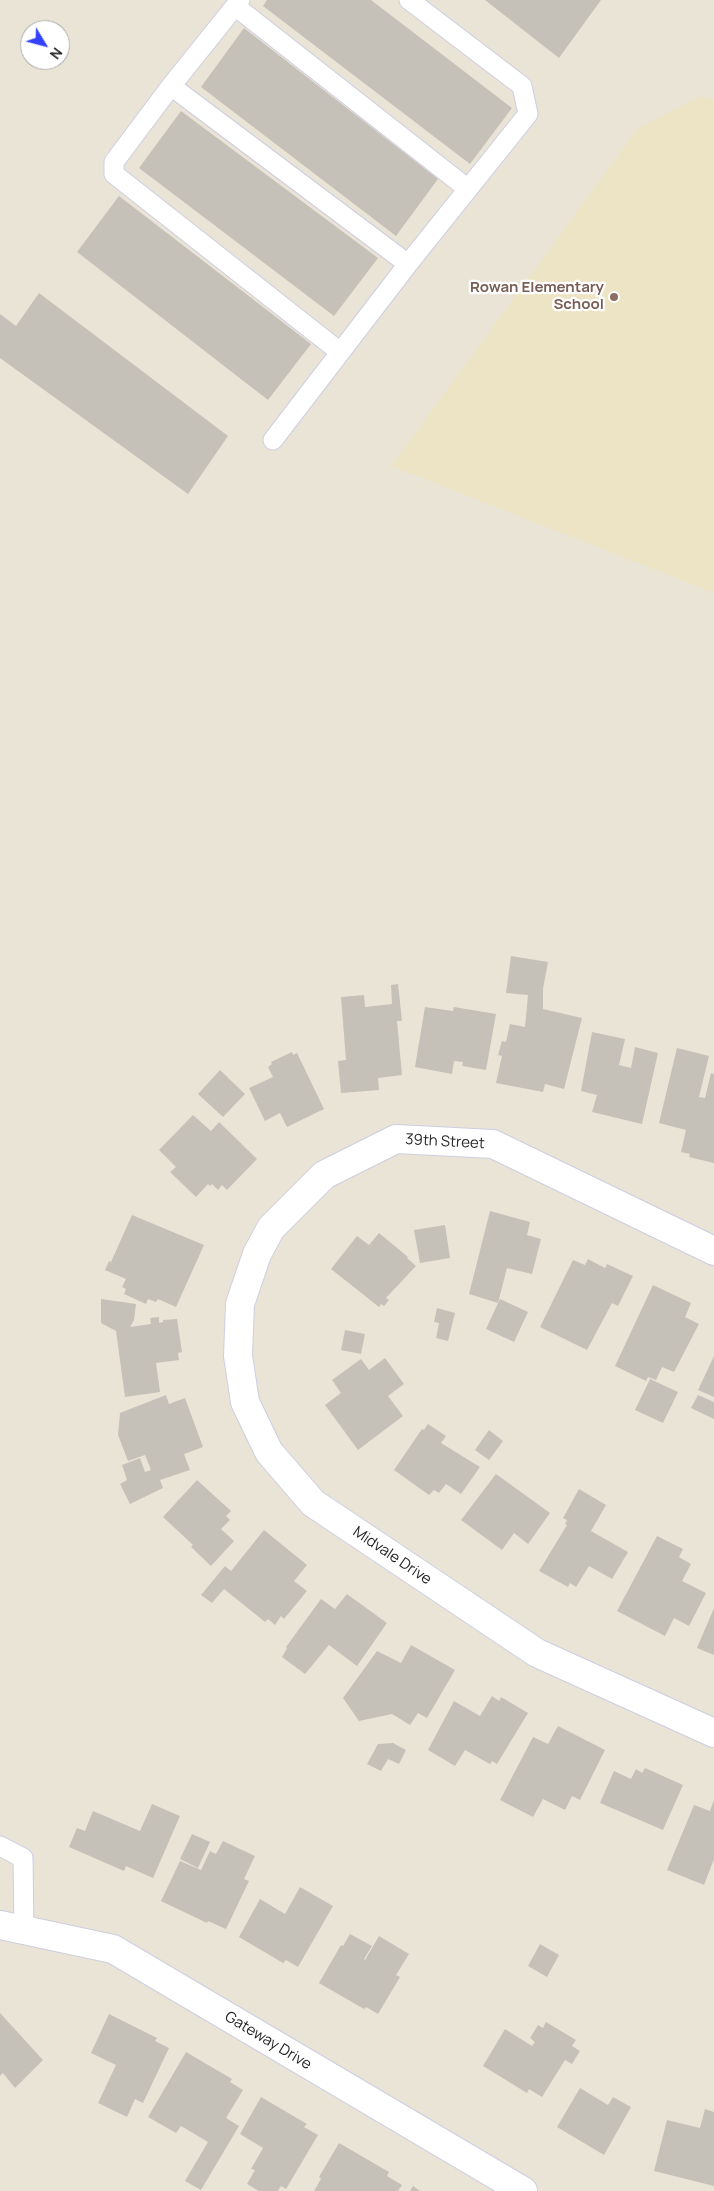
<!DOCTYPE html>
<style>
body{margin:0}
#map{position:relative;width:714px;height:2191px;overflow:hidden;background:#eae4d7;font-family:Manrope,sans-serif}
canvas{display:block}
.north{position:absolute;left:20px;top:20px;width:50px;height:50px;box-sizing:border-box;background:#fff;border:1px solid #a9a9a9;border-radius:50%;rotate:127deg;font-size:14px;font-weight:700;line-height:20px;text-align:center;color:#272727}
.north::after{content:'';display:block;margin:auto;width:18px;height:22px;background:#3342fc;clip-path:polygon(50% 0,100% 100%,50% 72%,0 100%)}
</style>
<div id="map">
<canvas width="714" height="2191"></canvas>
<div class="north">N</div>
</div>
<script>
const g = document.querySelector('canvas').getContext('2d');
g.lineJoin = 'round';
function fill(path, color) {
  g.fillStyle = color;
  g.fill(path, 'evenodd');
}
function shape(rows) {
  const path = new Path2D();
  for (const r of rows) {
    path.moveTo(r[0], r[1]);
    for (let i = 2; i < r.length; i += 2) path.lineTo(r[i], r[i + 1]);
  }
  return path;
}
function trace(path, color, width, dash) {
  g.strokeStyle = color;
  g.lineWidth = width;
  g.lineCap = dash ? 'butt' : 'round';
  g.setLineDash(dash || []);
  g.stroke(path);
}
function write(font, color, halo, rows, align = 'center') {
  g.font = font + ' Manrope,sans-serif';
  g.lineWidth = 4.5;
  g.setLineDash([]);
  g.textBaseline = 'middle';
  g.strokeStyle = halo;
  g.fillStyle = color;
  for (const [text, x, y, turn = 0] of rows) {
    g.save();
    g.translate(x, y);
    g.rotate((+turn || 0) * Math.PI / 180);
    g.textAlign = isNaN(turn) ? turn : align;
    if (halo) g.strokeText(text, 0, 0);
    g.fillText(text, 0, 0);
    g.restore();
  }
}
const education = shape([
 [699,96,714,99,714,593,391,466,638,128]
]);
const building = shape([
 [267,0,371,0,512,108,470,164,263,6],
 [485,0,601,0,559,58],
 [244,28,438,179,396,236,201,87],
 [181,111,378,258,334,316,139,168],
 [119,196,311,344,268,400,77,252],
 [39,293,228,436,188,494,0,358,0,314,16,326],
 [511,956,548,962,543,989,543,1009,582,1018,564,1089,545,1084,543,1092,496,1083,502,1056,498,1055,502,1041,506,1042,510,1024,525,1027,528,995,506,993],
 [398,984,402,1021,397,1021,402,1075,378,1078,379,1090,341,1093,338,1061,346,1060,341,997,364,995,365,1007,392,1004,391,985],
 [425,1007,453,1011,454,1007,496,1014,486,1070,462,1066,463,1062,454,1061,452,1074,415,1067],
 [592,1032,625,1039,619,1065,631,1068,635,1047,658,1053,642,1124,592,1112,597,1095,581,1091],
 [677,1048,709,1056,699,1097,705,1098,711,1073,714,1074,714,1163,689,1157,690,1154,681,1152,686,1130,659,1123],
 [292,1052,293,1055,297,1053,324,1109,287,1127,280,1113,265,1121,249,1088,273,1077,268,1067,272,1064,271,1062],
 [220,1070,245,1094,223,1117,198,1094],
 [193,1115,211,1131,219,1122,257,1159,227,1190,222,1185,218,1190,212,1184,210,1186,208,1184,196,1197,170,1172,176,1167,159,1150],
 [490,1211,530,1222,527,1235,541,1239,532,1274,507,1268,498,1303,469,1294],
 [132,1215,204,1245,176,1307,158,1299,156,1302,148,1299,146,1304,124,1294,126,1289,122,1287,126,1279,105,1270,109,1261,111,1262],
 [445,1225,450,1258,420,1263,414,1230],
 [379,1233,408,1257,407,1258,416,1266,386,1298,389,1300,384,1306,381,1304,379,1307,331,1269,357,1236,369,1245],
 [588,1259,605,1268,607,1264,633,1276,618,1306,612,1303,587,1350,540,1327,573,1260,585,1265],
 [653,1285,691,1303,685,1317,699,1324,674,1372,662,1367,656,1380,648,1377,646,1381,615,1366],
 [101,1299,136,1304,134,1320,130,1327,151,1324,150,1318,159,1317,159,1323,163,1322,163,1320,177,1319,182,1352,178,1353,179,1360,156,1363,160,1392,125,1397,116,1331,101,1323],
 [500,1299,528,1312,514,1342,486,1329],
 [437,1308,455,1313,448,1341,436,1338,439,1323,434,1322],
 [345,1330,365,1334,361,1354,341,1350],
 [714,1356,714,1397,698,1390],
 [385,1358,404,1384,388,1396,403,1416,358,1450,325,1405,341,1393,332,1380,361,1359,369,1370],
 [650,1379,678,1392,663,1423,635,1410],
 [166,1395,169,1404,185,1398,203,1447,184,1454,190,1470,160,1480,163,1488,130,1504,120,1484,127,1480,122,1465,140,1458,145,1472,151,1470,145,1455,128,1461,118,1435,120,1413],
 [698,1395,714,1402,714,1419,691,1408],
 [428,1424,446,1436,441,1443,480,1467,461,1494,446,1484,439,1493,434,1490,429,1495,394,1470,422,1429,424,1430],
 [489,1430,503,1441,489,1460,475,1450],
 [496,1474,550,1513,528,1544,514,1533,502,1550,461,1520],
 [197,1480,231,1511,226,1516,230,1520,221,1529,234,1541,211,1566,191,1547,193,1545,163,1517],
 [579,1489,606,1505,591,1531,628,1552,612,1579,589,1566,576,1587,570,1583,568,1587,539,1571,567,1525,565,1524,567,1520,563,1518],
 [264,1530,307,1565,294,1581,307,1591,284,1619,281,1616,275,1625,268,1619,265,1622,224,1589,212,1603,201,1595,225,1566,231,1571],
 [657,1536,683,1549,679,1557,691,1564,682,1581,706,1593,689,1626,674,1618,665,1636,617,1611],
 [347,1594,387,1623,357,1666,329,1645,305,1674,282,1657,287,1648,286,1647,321,1599,335,1609],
 [714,1608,714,1655,697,1648],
 [411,1645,455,1670,427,1718,418,1713,410,1725,392,1714,359,1721,343,1698,377,1651,401,1663],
 [492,1696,499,1701,501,1697,528,1713,497,1764,492,1761,490,1764,465,1750,455,1766,428,1750,454,1701,480,1716],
 [558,1726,605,1750,580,1800,572,1796,565,1810,543,1799,533,1817,500,1800,533,1737,548,1744],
 [393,1743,406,1750,399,1764,388,1759,381,1771,367,1764,378,1744],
 [645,1768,683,1785,663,1830,600,1803,614,1771,631,1779,636,1769,642,1773],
 [714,1800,714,1859,704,1885,667,1870,694,1805,710,1811],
 [152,1804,180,1816,153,1878,126,1866,124,1871,69,1847,77,1828,85,1831,93,1811,140,1831],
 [192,1834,210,1842,198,1868,180,1859],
 [223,1841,255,1856,244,1879,249,1881,226,1929,208,1921,207,1923,161,1901,180,1861,201,1870,210,1851,216,1854],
 [300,1887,333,1906,298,1967,286,1960,283,1963,239,1937,260,1899,285,1914],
 [350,1934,372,1946,364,1959,365,1960,379,1936,409,1954,396,1975,400,1977,378,2014,366,2007,364,2009,319,1983,341,1945,343,1946],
 [540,1944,559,1955,547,1977,528,1966],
 [0,2013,43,2060,15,2088,3,2073,0,2076],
 [109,2014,157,2038,155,2041,169,2048,143,2103,135,2099,127,2117,98,2103,116,2065,91,2053],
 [546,2022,576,2040,572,2046,580,2051,572,2064,565,2060,542,2097,529,2089,527,2093,483,2066,505,2029,532,2046,535,2042,530,2038,538,2025,543,2028],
 [186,2052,232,2079,230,2082,243,2090,226,2118,239,2126,201,2190,185,2181,208,2142,181,2126,176,2133,148,2117],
 [580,2088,608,2105,613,2097,631,2107,604,2155,557,2127],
 [261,2097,307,2124,304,2127,318,2135,286,2189,281,2186,278,2191,259,2191,247,2184,255,2170,251,2169,263,2148,240,2134],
 [705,2109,714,2112,714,2186,654,2171,667,2120,700,2128],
 [339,2143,389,2172,387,2176,402,2185,398,2191,314,2191,321,2179,319,2177],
 [413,2186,420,2191,410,2191]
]);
const service = shape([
 [240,0,171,86,114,162,114,174,340,352],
 [235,6,468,189],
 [171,86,408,264],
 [273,440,408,264,528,114,522,86,409,0],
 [0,1846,23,1858,24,1930]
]);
const minor = shape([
 [714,1251,493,1144,396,1139,324,1175,271,1228,257,1254,240,1304,238,1356,245,1402,269,1452,313,1503,537,1653,714,1733]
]);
const tertiary = shape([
 [0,1925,113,1949,523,2191]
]);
const markers = [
 [614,297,5,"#8d6e63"]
];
const educationNames = [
 ["Rowan Elementary",604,288],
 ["School",604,305]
];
const streetNames = [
 ["39th Street",445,1142,3],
 ["Midvale Drive",392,1556,34],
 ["Gateway Drive",268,2041,31]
];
fill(education, '#ede4c6');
fill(building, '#c5c1b8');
trace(service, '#cdcee1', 21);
trace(minor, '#cdcee1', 30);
trace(tertiary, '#cdcee1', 30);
trace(service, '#fff', 19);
trace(minor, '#fff', 28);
trace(tertiary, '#fff', 28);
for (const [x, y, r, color] of markers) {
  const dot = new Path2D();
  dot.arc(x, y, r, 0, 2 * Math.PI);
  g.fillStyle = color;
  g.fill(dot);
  trace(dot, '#fff', 2);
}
write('bold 15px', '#785e54', '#fff', educationNames, 'right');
write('15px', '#272727', '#fff', streetNames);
</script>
